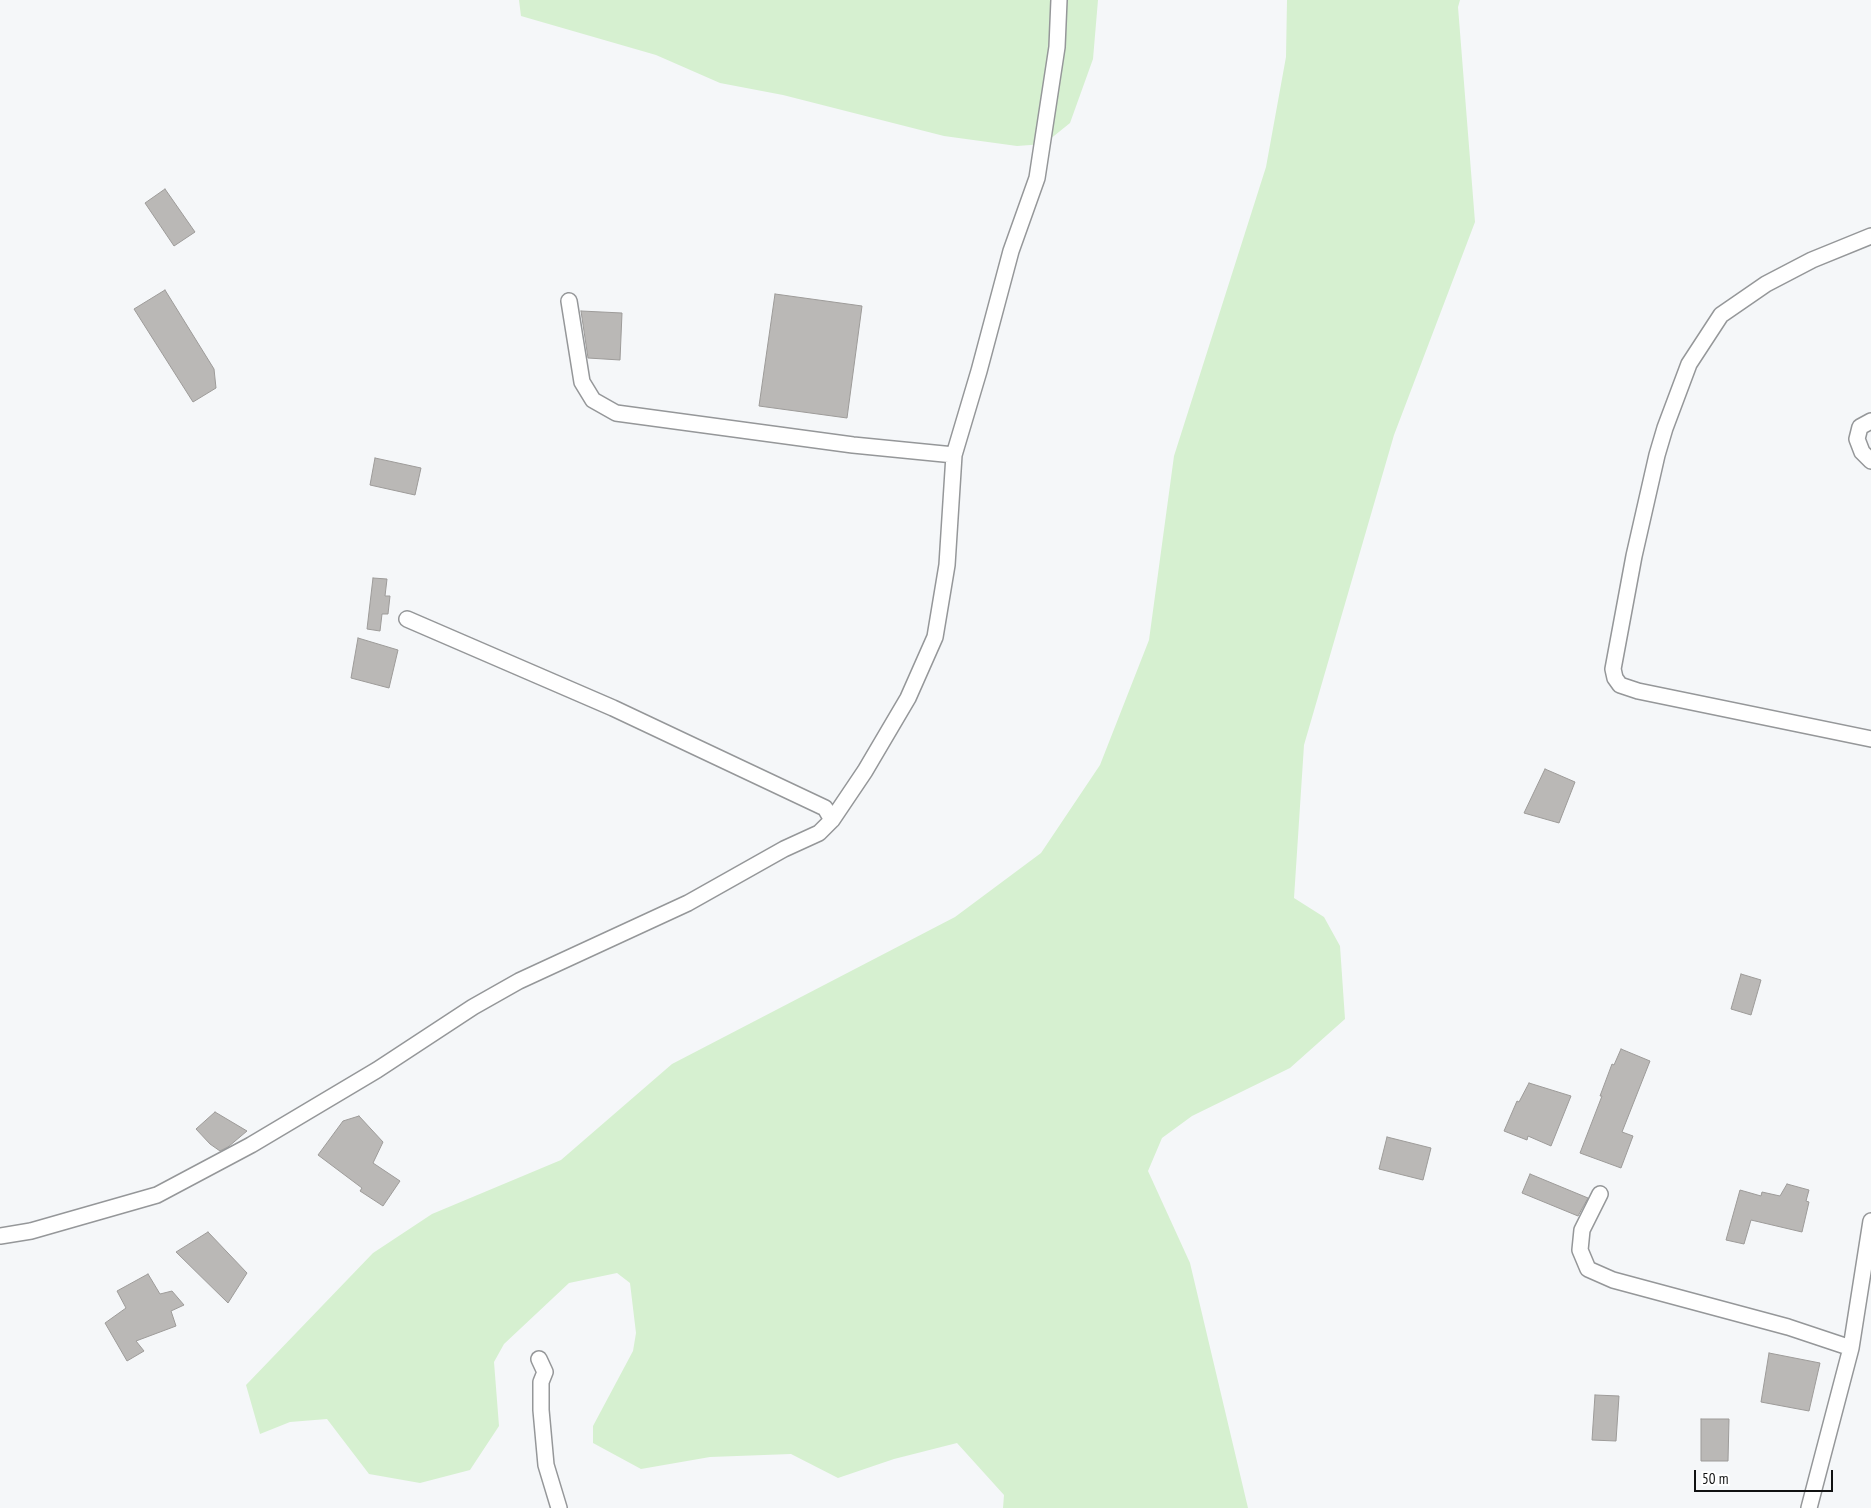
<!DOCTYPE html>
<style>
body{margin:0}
#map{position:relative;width:1871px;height:1508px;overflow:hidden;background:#f5f7f9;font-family:"PT Sans Narrow",sans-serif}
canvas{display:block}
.scale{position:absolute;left:1694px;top:1470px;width:139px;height:22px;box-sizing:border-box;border:2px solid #111212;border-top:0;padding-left:6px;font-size:15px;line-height:18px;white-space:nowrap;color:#111212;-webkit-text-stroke:4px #fff;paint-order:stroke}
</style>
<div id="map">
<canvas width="1871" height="1508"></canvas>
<div class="scale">50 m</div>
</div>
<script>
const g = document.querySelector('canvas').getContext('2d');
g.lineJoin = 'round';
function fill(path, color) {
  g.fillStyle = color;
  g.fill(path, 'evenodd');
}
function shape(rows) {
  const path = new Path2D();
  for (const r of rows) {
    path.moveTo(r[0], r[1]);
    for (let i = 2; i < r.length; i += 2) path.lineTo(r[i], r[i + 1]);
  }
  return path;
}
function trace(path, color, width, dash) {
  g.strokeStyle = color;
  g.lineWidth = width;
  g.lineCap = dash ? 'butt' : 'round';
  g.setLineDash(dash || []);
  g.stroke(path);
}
const green = shape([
 [519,0,1098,0,1093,59,1070,123,1044,144,1017,146,944,136,783,95,720,83,656,55,521,16],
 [1287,0,1460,0,1458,7,1475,222,1394,435,1304,745,1294,898,1324,917,1340,946,1345,1019,1290,1068,1192,1116,1162,1138,1148,1171,1190,1263,1248,1508,1003,1508,1004,1495,957,1443,894,1459,838,1478,791,1454,710,1457,641,1469,593,1443,593,1426,633,1351,636,1333,630,1283,617,1273,569,1283,504,1344,494,1362,499,1426,470,1470,420,1483,369,1474,327,1419,290,1422,260,1434,246,1385,373,1253,432,1214,561,1160,672,1064,955,917,1041,853,1100,765,1149,640,1174,456,1266,167,1286,57]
]);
const building = shape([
 [165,189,195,232,174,246,145,203,165,189],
 [165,290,214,369,216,388,193,402,134,309,165,290],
 [775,294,862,306,847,418,759,406,775,294],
 [581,311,622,313,620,360,588,358,581,311],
 [375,458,421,468,415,495,370,485,375,458],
 [373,578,387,579,385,596,390,596,388,614,382,614,380,631,367,629,373,578],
 [358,638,398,650,389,688,351,678,358,638],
 [1545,769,1575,782,1559,823,1524,813,1545,769],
 [1741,974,1761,980,1751,1015,1731,1009,1741,974],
 [1621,1049,1650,1061,1622,1132,1633,1136,1621,1168,1580,1153,1602,1096,1600,1096,1612,1064,1614,1065,1621,1049],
 [1529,1083,1571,1096,1551,1146,1528,1136,1527,1140,1504,1131,1517,1101,1519,1102,1529,1083],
 [215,1112,247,1131,228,1147,220,1151,210,1144,196,1129,215,1112],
 [359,1116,383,1142,373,1163,400,1181,383,1206,360,1191,362,1188,318,1155,343,1121,359,1116],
 [1387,1137,1431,1148,1423,1180,1379,1169,1387,1137],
 [1530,1174,1588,1198,1578,1216,1522,1193,1530,1174],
 [1787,1184,1809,1190,1806,1201,1809,1202,1802,1232,1751,1220,1744,1244,1726,1240,1740,1190,1761,1196,1762,1192,1780,1196,1787,1184],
 [208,1232,247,1273,228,1303,176,1252,208,1232],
 [148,1274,160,1294,172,1291,184,1305,171,1311,176,1326,136,1341,144,1351,127,1361,105,1323,126,1308,117,1291,148,1274],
 [1769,1353,1820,1363,1809,1411,1761,1402,1769,1353],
 [1595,1395,1619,1396,1616,1441,1592,1440,1595,1395],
 [1701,1419,1729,1419,1728,1461,1701,1461,1701,1419]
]);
const minor = shape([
 [1871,236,1812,260,1766,284,1721,315,1689,364,1665,428,1657,455,1634,556,1613,669,1615,678,1620,685,1638,691,1871,739],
 [569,301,582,382,593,400,616,413,853,445,954,455],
 [1871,421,1860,427,1857,439,1862,452,1871,461],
 [407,619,613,708,825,808,832,820],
 [1600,1194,1582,1230,1580,1250,1588,1269,1613,1280,1788,1327,1851,1348],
 [0,1236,31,1231,157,1195,251,1145,377,1070,473,1007,519,981,688,903,784,849,819,833,832,820,865,771,908,698,935,637,947,565,954,455,979,371,1011,251,1037,178,1057,47,1059,0],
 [539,1359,545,1372,541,1382,541,1410,546,1465,559,1508],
 [1809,1508,1851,1348,1871,1221]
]);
fill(green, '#d6f0d0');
fill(building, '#bab8b6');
trace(building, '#9d9b99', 1);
trace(minor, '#959799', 18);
trace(minor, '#fff', 15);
</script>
